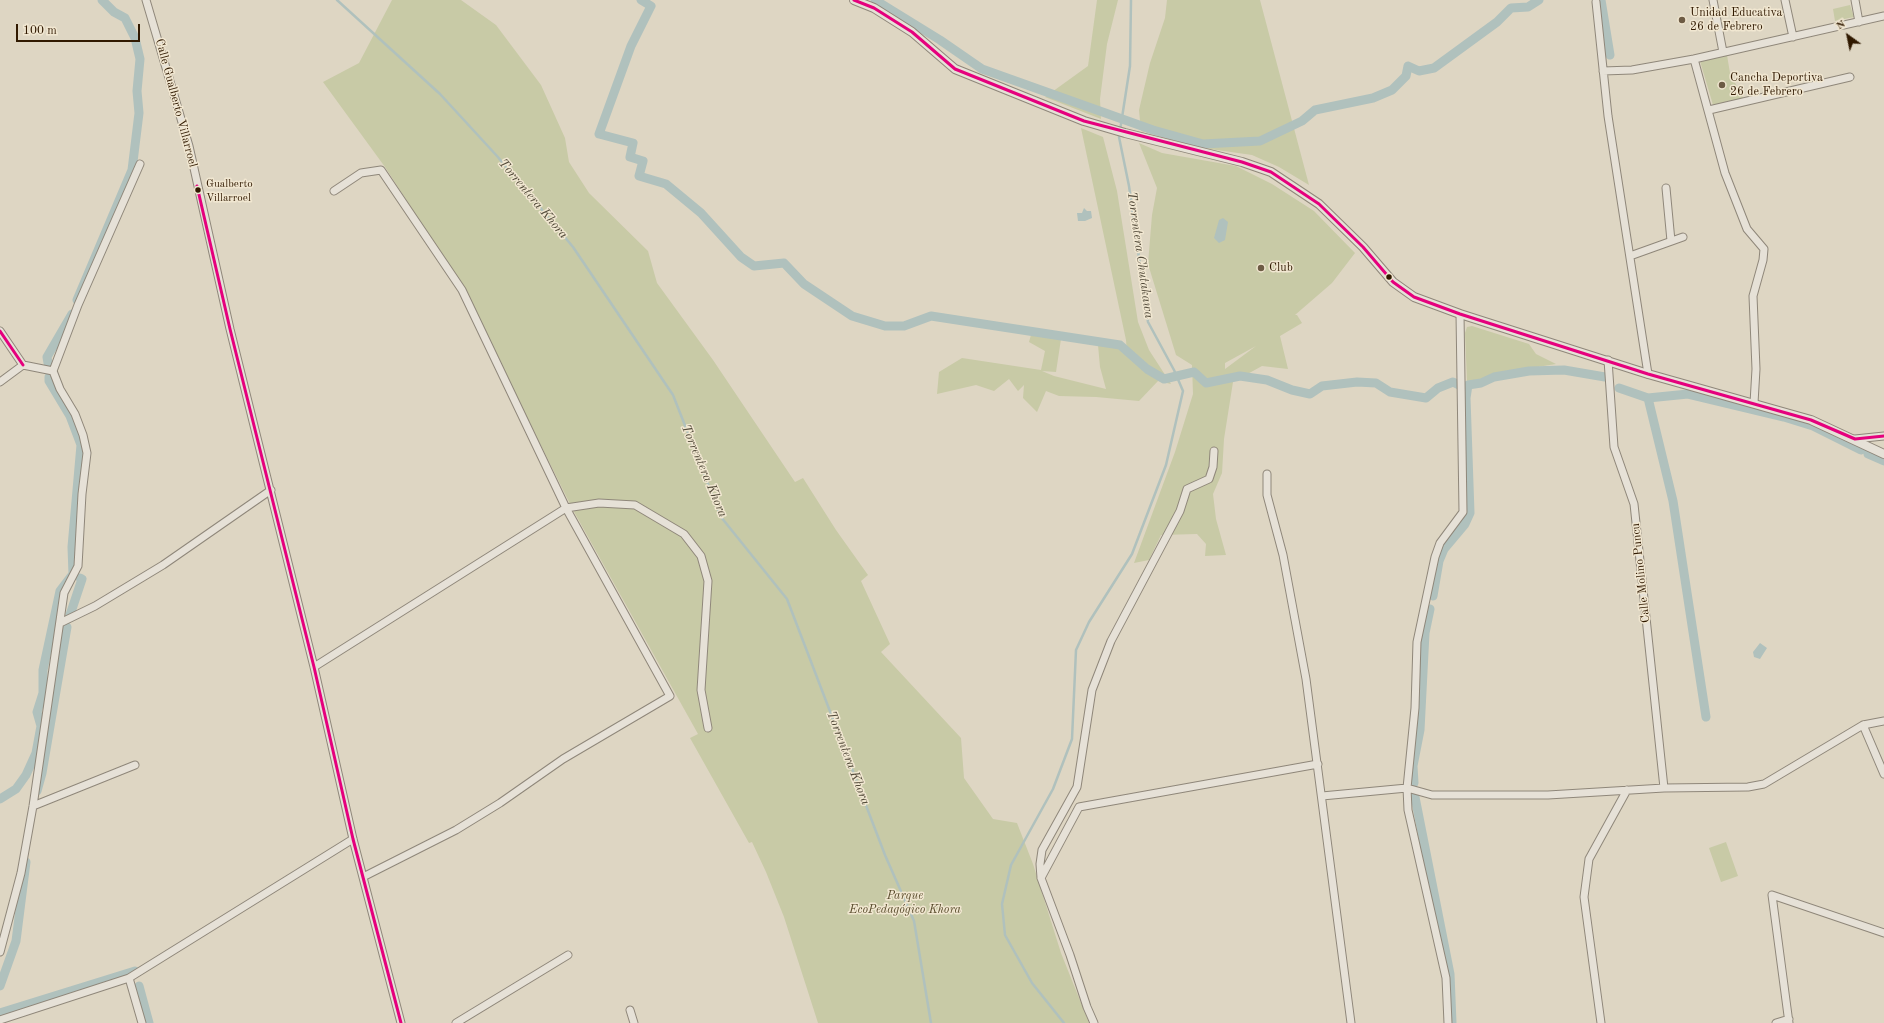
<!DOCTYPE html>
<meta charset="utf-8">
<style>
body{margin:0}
#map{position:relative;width:1884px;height:1023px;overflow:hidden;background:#ded6c3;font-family:"Old Standard TT",serif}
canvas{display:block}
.north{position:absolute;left:1828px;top:16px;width:40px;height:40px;-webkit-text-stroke:3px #f1e7d1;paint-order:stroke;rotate:327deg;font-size:11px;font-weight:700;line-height:16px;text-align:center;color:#301900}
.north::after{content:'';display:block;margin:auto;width:14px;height:18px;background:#301900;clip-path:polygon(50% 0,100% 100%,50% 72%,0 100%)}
.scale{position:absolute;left:16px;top:24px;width:124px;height:18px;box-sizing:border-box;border:2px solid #301900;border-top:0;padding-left:5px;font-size:12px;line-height:14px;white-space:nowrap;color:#301900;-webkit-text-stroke:3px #f1e7d1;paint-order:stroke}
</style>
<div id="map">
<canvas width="1884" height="1023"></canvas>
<div class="north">N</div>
<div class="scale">100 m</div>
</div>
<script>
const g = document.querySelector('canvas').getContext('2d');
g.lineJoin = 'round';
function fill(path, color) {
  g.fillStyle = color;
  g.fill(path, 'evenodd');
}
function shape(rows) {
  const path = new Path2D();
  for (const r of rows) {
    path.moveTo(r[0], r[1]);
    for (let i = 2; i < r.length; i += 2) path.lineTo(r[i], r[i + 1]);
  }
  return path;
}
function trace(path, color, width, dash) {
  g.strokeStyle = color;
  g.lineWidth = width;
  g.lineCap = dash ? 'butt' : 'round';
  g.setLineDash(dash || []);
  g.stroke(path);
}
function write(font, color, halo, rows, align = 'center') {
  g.font = font + ' "Old Standard TT",serif';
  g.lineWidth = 3;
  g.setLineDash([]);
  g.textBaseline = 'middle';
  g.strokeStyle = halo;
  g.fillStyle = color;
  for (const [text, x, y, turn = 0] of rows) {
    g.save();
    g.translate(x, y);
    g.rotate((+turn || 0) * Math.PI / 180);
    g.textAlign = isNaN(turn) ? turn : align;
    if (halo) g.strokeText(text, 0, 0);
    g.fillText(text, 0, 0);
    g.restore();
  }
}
const green = shape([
 [392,0,461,0,496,25,541,85,565,138,569,162,589,193,648,251,657,283,713,360,795,482,803,478,836,530,868,575,861,581,890,644,881,652,961,738,964,778,993,819,1017,823,1033,864,1061,953,1089,1023,818,1023,784,917,766,872,752,842,749,843,690,738,698,734,573,510,463,288,385,167,323,82,359,63],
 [1097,0,1118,0,1107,44,1100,99,1101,119,1045,97,1088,66],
 [1167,0,1260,0,1309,185,1279,167,1252,155,1203,148,1141,131,1139,110,1150,63,1165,18],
 [1850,5,1854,17,1835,21,1833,9],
 [1727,55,1730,73,1743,98,1713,105,1700,61],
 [1081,128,1103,137,1117,191,1138,322,1149,350,1171,384,1158,381,1139,401,1096,397,1059,396,1046,391,1037,412,1023,398,1024,385,1018,391,1009,379,994,391,976,385,937,394,939,372,962,358,1041,370,1045,351,1029,342,1031,335,1061,339,1056,372,1042,371,1054,376,1106,389,1100,367,1098,345,1121,349,1127,353,1126,340],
 [1139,143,1162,153,1236,166,1272,184,1314,211,1355,253,1332,283,1295,315,1297,315,1302,323,1280,336,1288,369,1262,366,1233,382,1224,439,1222,473,1213,494,1216,519,1226,555,1205,556,1206,544,1197,534,1161,535,1149,560,1134,563,1175,452,1193,394,1192,365,1176,355,1148,264,1152,215,1157,188],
 [1256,346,1225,369,1225,363],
 [1472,326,1529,344,1536,354,1556,364,1493,374,1478,380,1467,381,1465,333,1467,327],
 [1726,842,1738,876,1721,882,1709,848]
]);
const water = shape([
 [1084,208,1087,211,1091,211,1092,218,1085,221,1078,221,1077,213,1082,213],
 [1223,218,1228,222,1225,240,1219,243,1214,238,1219,220],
 [1760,643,1767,648,1760,659,1754,657,1753,652]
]);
const stream = shape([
 [337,0,440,94,497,156,573,247,673,395,721,517,787,599,885,855,914,921,931,1023],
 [1064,1023,1032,983,1005,935,1002,904,1011,865,1053,789,1072,739,1076,650,1089,622,1132,554,1166,465,1183,391,1174,370,1148,322,1129,186,1119,137,1130,66,1131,0]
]);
const canal = shape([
 [641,0,651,6,631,46,599,134,633,143,630,157,643,161,639,176,666,184,701,213,741,257,754,266,784,263,804,284,852,316,885,326,904,326,931,316,1120,345,1147,369,1164,379,1194,372,1206,383,1240,376,1267,380,1292,390,1310,394,1322,386,1357,382,1376,383,1390,392,1426,398,1438,388,1453,382,1459,385],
 [875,0,940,40,982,69,1153,130,1203,144,1260,141,1302,121,1315,110,1373,98,1392,90,1406,76,1408,66,1419,71,1434,68,1497,22,1511,8,1528,7,1539,0],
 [1601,0,1610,55],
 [77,300,132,170,139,113,137,91,140,59,135,38,125,18,114,12,102,0],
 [48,363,47,357,72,314],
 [1619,388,1648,398,1688,394,1784,417,1813,426,1861,450],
 [1648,398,1673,501,1706,717],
 [1868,454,1884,461],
 [1433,596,1439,561,1444,549,1465,524,1470,513,1466,398,1468,385,1481,383,1494,377,1529,371,1564,370,1605,377],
 [69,618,82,579,80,578],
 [1414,783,1413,766,1420,730,1425,633,1430,609],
 [37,791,42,773,67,627],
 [1415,797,1450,974,1452,1023],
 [0,799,16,789,26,775,36,753,41,726,37,712,43,693,43,670,60,591,73,574,72,547,81,445,70,416,49,381,49,377],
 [0,986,16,941,26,862],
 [139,986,149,1023],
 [0,1013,135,971,135,973]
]);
const minor = shape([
 [146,0,189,146,230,329,314,667,353,839,401,1023],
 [1713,0,1723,52],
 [1785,0,1793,37],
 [1855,0,1859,22],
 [1596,2,1608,116,1648,374],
 [1694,59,1725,173,1747,229,1764,249,1763,260,1753,296,1756,369,1754,403],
 [1603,71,1632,70,1694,59,1884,16],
 [1709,110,1850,77],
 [1666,188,1671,241],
 [334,191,361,173,381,170,462,290,566,508,670,696,563,759,500,803,456,830,363,877],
 [1630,256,1683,237],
 [0,331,23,365,53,371],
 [1608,360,1614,447,1634,504,1664,788],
 [0,382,23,365],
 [1855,439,1884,436],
 [1267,474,1267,495,1283,555,1306,679,1351,1023],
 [60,623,95,606,163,565,271,490],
 [314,667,566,508,599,503,635,505,684,534,701,556,708,581,701,690,708,728],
 [1863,725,1884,774],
 [1322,796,1407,788,1432,795,1548,795,1664,788,1748,787,1764,784,1863,725,1884,721],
 [33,806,135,765],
 [1041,878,1079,807,1318,764],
 [0,952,21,873,33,806,64,593,78,566,82,494,87,453,83,435,75,414,60,389,53,371,78,305,140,164],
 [129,978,142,1023],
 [630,1010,634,1023],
 [0,1020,129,978,353,839],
 [456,1023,568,955],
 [1094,1023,1087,1007,1070,955,1041,878,1040,864,1042,850,1077,787,1092,690,1111,641,1180,511,1187,489,1209,479,1213,467,1214,451],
 [1448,1023,1446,978,1408,810,1407,788,1415,708,1417,642,1435,557,1440,543,1463,512,1460,314],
 [1601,1023,1584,897,1589,859,1627,790],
 [1776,1023,1789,1019],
 [1789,1023,1772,895,1884,933]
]);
const tertiary = shape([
 [854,0,874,8,912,32,955,69,1084,121,1125,133,1242,162,1271,172,1319,204,1363,247,1393,282,1414,297,1460,314,1648,374,1811,420,1884,454]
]);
const bus1 = shape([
 [854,0,874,8,912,32,955,69,1084,121,1242,162,1271,172,1319,204,1363,247,1393,282,1414,297,1460,314,1648,374,1811,420,1855,439,1884,436],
 [197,186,230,329,314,667,353,839,401,1023],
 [0,331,23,365]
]);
const markers = [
 [1682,20,4,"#6d5b44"],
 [1722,85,4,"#6d5b44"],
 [198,190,3.5,"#301900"],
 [1261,268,4,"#6d5b44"],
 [1389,277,3.5,"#301900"]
];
const busNames = [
 ["Gualberto",206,184],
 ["Villarroel",206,198]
];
const poiNames = [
 ["Unidad Educativa",1690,13],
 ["26 de Febrero",1690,27],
 ["Cancha Deportiva",1730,78],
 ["26 de Febrero",1730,92],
 ["Club",1269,268]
];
const streetNames = [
 ["Calle Gualberto Villarroel",176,103,75],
 ["Calle Molino Puncu",1641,573,-96]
];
const parkNames = [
 ["Parque",905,896],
 ["EcoPedagógico Khora",905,910]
];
const waterNames = [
 ["Torrentera Khora",533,199,50],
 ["Torrentera Chutakawa",1140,255,82],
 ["Torrentera Khora",704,471,67],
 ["Torrentera Khora",848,758,69]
];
fill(green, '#c8caa6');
fill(water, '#b0c1bd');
trace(stream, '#b0c1bd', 2.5);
trace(canal, '#b0c1bd', 9);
trace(minor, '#8f877a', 9);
trace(tertiary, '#8f877a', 10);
trace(minor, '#e6e1d7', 7);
trace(tertiary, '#e6e1d7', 8);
trace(bus1, '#e5007d', 3);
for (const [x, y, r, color] of markers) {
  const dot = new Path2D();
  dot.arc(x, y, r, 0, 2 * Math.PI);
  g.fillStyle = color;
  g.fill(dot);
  trace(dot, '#f1e7d1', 1.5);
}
write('11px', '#301900', '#f1e7d1', busNames, 'left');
write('12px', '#301900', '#f1e7d1', poiNames, 'left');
write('12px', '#301900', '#f1e7d1', streetNames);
write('italic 12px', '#584b2b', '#f1e7d1', parkNames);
write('italic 13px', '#514938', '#f1e7d1', waterNames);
</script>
